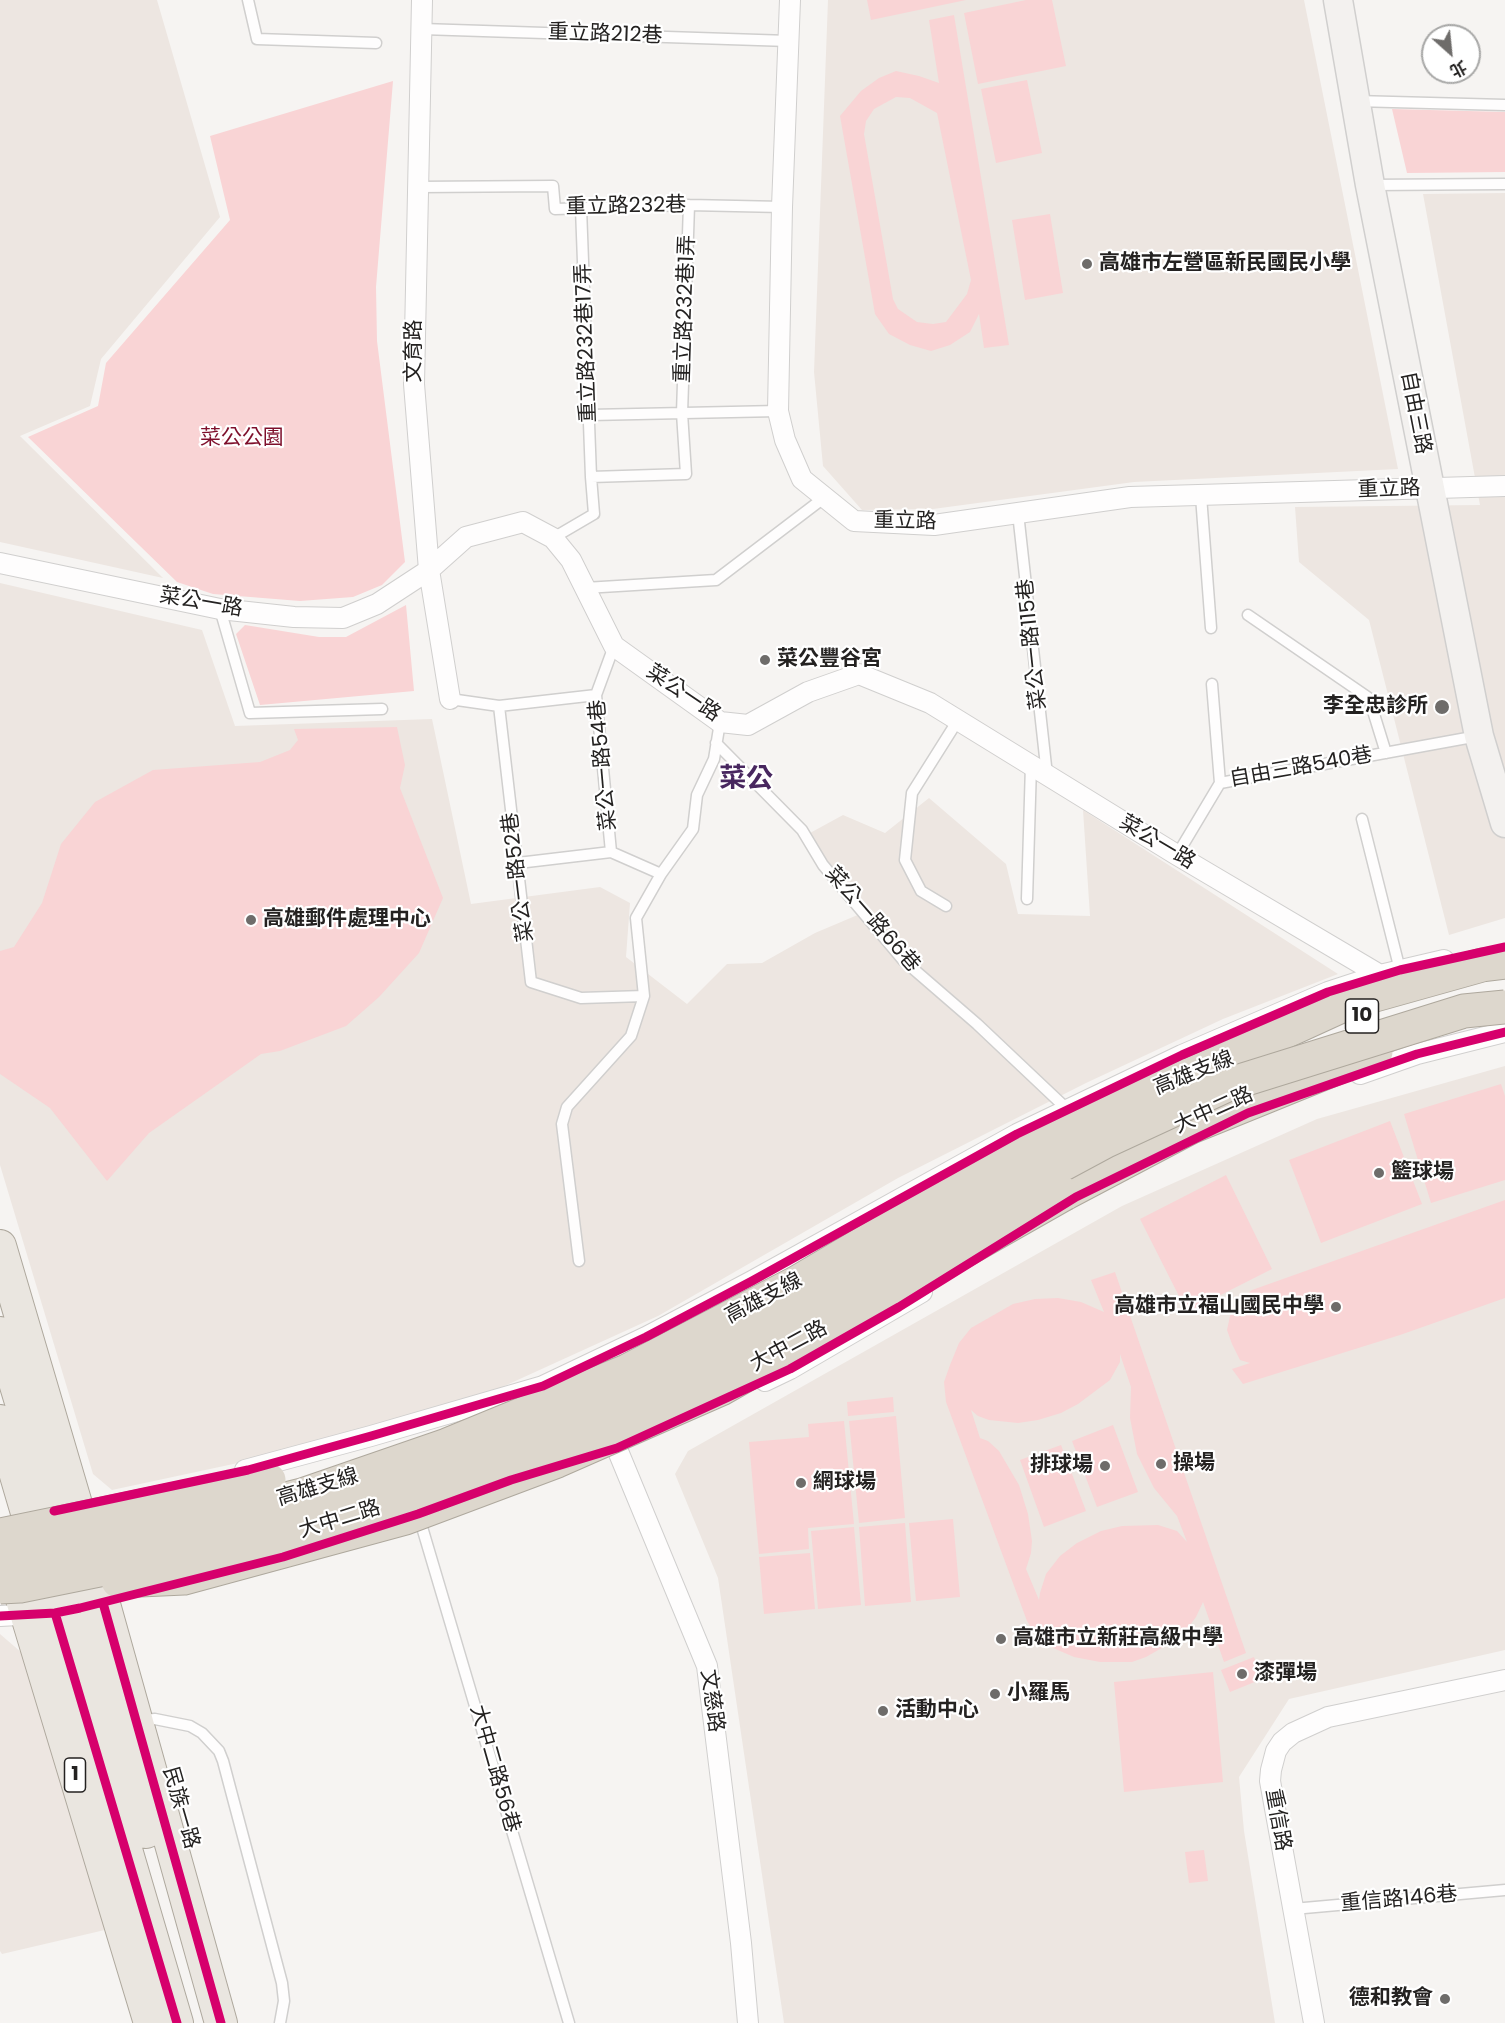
<!DOCTYPE html>
<meta charset="utf-8">
<style>
body{margin:0}
#map{position:relative;width:1505px;height:2023px;overflow:hidden;background:#f6f4f2;font-family:Poppins,"Noto Sans TC",sans-serif}
canvas{display:block}
.north{position:absolute;left:1421px;top:24px;width:60px;height:60px;box-sizing:border-box;background:#fff;border:2px solid #a7a7a6;border-radius:50%;rotate:153deg;font-size:16px;font-weight:700;line-height:24px;text-align:center;color:#242221}
.north::after{content:'';display:block;margin:auto;width:21px;height:27px;background:#6e6c6a;clip-path:polygon(50% 0,100% 100%,50% 72%,0 100%)}
</style>
<div id="map">
<canvas width="1505" height="2023"></canvas>
<div class="north">北</div>
</div>
<script>
const g = document.querySelector('canvas').getContext('2d');
g.lineJoin = 'round';
function fill(path, color) {
  g.fillStyle = color;
  g.fill(path, 'evenodd');
}
function shape(rows) {
  const path = new Path2D();
  for (const r of rows) {
    path.moveTo(r[0], r[1]);
    for (let i = 2; i < r.length; i += 2) path.lineTo(r[i], r[i + 1]);
  }
  return path;
}
function trace(path, color, width, dash) {
  g.strokeStyle = color;
  g.lineWidth = width;
  g.lineCap = dash ? 'butt' : 'round';
  g.setLineDash(dash || []);
  g.stroke(path);
}
function write(font, color, halo, rows, align = 'center') {
  g.font = font + ' Poppins,"Noto Sans TC",sans-serif';
  g.lineWidth = 4.5;
  g.setLineDash([]);
  g.textBaseline = 'middle';
  g.strokeStyle = halo;
  g.fillStyle = color;
  for (const [text, x, y, turn = 0] of rows) {
    g.save();
    g.translate(x, y);
    g.rotate((+turn || 0) * Math.PI / 180);
    g.textAlign = isNaN(turn) ? turn : align;
    if (halo) g.strokeText(text, 0, 0);
    g.fillText(text, 0, 0);
    g.restore();
  }
}
const built = shape([
 [0,0,157,0,220,217,101,359,90,406,20,436,163,578,0,542],
 [828,0,1304,0,1398,469,1134,482,933,509,862,510,823,466,814,372],
 [1505,193,1505,918,1449,935,1369,620,1299,562,1295,507,1480,505,1423,194],
 [0,583,202,630,235,726,432,719,471,904,600,887,630,903,626,957,687,1004,727,964,762,963,815,933,867,911,821,858,810,833,843,815,885,833,929,798,1006,864,1018,914,1090,916,1083,810,1338,974,1223,1019,1086,1083,898,1178,658,1316,500,1388,350,1439,112,1490,93,1474,0,1165],
 [1505,1066,1505,1650,1289,1699,1239,1777,1244,1831,1275,2023,784,2023,718,1578,675,1474,688,1451,1122,1206,1317,1119],
 [0,1634,29,1659,109,1929,2,1954,0,1951]
]);
const green = shape([
 [867,0,966,0,871,20],
 [1026,0,1052,0,1066,66,978,84,964,13],
 [954,15,1009,345,984,348,979,314,970,332,950,345,931,351,910,345,889,334,875,314,840,116,861,91,879,78,896,71,919,76,939,83,929,20],
 [896,97,910,98,937,113,971,280,967,294,946,322,933,324,917,322,898,309,893,299,864,134,866,121,874,109],
 [1027,80,1042,153,996,163,981,89],
 [393,81,376,287,377,341,405,562,382,585,353,597,300,601,213,594,177,582,28,437,98,406,106,363,230,220,210,136],
 [1392,109,1505,112,1505,172,1407,173],
 [1050,214,1063,293,1025,300,1012,220],
 [406,605,414,691,260,705,236,634,245,625,319,637,346,637],
 [397,727,405,765,400,788,443,898,419,953,379,997,346,1026,280,1051,261,1054,149,1133,107,1181,50,1108,0,1074,0,951,14,947,42,903,61,844,95,802,153,770,260,762,290,750,298,740,294,729],
 [1501,1084,1505,1096,1505,1180,1431,1203,1404,1114],
 [1390,1121,1422,1204,1321,1243,1289,1160],
 [1226,1175,1272,1269,1187,1312,1140,1219],
 [1505,1200,1505,1298,1400,1335,1243,1384,1232,1369,1250,1363,1240,1360,1232,1344,1227,1330,1230,1316,1240,1300,1252,1290],
 [1115,1272,1246,1653,1224,1662,1203,1602,1196,1617,1187,1629,1174,1641,1146,1657,1132,1662,1100,1662,1074,1657,1046,1645,1035,1634,1027,1621,946,1402,944,1382,950,1365,959,1343,971,1328,1013,1304,1035,1299,1058,1298,1081,1302,1104,1312,1091,1280],
 [1120,1354,1131,1387,1130,1418,1137,1454,1154,1488,1177,1516,1187,1542,1177,1531,1158,1525,1122,1526,1101,1531,1077,1543,1060,1556,1046,1574,1040,1593,1039,1600,1026,1569,1031,1553,1032,1541,1028,1514,1019,1485,999,1451,988,1441,980,1438,971,1410,978,1416,989,1420,1018,1423,1038,1420,1061,1413,1078,1404,1110,1380,1120,1362],
 [893,1397,894,1412,848,1416,847,1402],
 [896,1416,905,1518,859,1523,849,1421],
 [844,1421,854,1524,808,1528,809,1549,759,1554,749,1442,809,1437,808,1424],
 [1113,1425,1138,1492,1097,1507,1072,1441],
 [1061,1445,1086,1511,1044,1527,1020,1460],
 [953,1519,960,1597,916,1601,909,1523],
 [905,1523,911,1602,865,1606,859,1527],
 [854,1527,861,1605,818,1609,811,1531],
 [810,1553,815,1609,764,1614,759,1557],
 [1254,1657,1262,1679,1230,1692,1221,1670],
 [1213,1672,1223,1782,1124,1792,1114,1682],
 [1204,1850,1208,1881,1189,1883,1185,1852]
]);
const lane = shape([
 [248,0,257,39,376,43],
 [422,29,789,41],
 [1355,101,1505,105],
 [1370,185,1505,184],
 [418,187,553,186,555,209,689,205,782,207],
 [581,208,591,477],
 [590,415,778,411],
 [1201,496,1211,628],
 [1018,513,1047,775],
 [553,538,594,514,591,477,686,474,682,413,689,205],
 [585,588,716,580,825,497],
 [220,609,250,713,382,709],
 [1248,615,1369,698,1386,753],
 [1212,684,1220,783,1478,736],
 [450,699,499,706,531,982,581,998,644,996],
 [499,706,596,695],
 [716,743,802,830,823,865,903,960,977,1024,1068,1110],
 [1362,819,1400,970],
 [611,852,596,695,614,646],
 [1177,855,1220,783],
 [518,863,611,852,661,874],
 [1027,899,1031,765],
 [946,906,921,891,905,860,912,793,958,720],
 [579,1261,562,1124,567,1107,631,1036,644,996,636,918,661,874,693,829,697,795,714,759,720,722],
 [419,1517,569,2023],
 [139,1720,155,1719,190,1726,202,1733,219,1751,223,1761,282,1983,284,2001,280,2023],
 [1293,1909,1505,1890]
]);
const street = shape([
 [422,0,414,384,429,570,450,699],
 [790,0,782,207,778,411,785,440,802,479,854,521,934,525,1130,497,1505,486],
 [0,563,220,609,294,617,343,618,377,604,429,570,466,537,523,522,553,538,571,560,614,646,720,722,748,725,808,692,859,674,930,703,1177,855,1380,975],
 [1360,1074,1417,1054,1505,1032],
 [765,1381,790,1369,922,1292],
 [608,1427,707,1666,741,1943,748,2023],
 [245,1470,371,1436,543,1386,646,1337,752,1281,1017,1134,1182,1055,1328,992,1380,975,1444,960],
 [0,1616,36,1614],
 [1314,2023,1270,1781,1271,1770,1276,1751,1282,1742,1293,1733,1328,1717,1505,1680]
]);
const secondary = shape([
 [1338,0,1370,185,1479,736,1505,823]
]);
const primary = shape([
 [0,1246,76,1504,221,2023],
 [0,1333,54,1511,80,1608,146,1832],
 [0,1421,177,2023],
 [11,1563,150,2023]
]);
const highway = shape([
 [1221,1061,1350,1002,1482,965,1505,962],
 [1064,1194,1191,1127,1376,1052]
]);
const highwayBridge = shape([
 [0,1535,269,1480],
 [0,1560,118,1541,302,1495,447,1445,627,1371,796,1283,952,1191,1096,1115,1221,1061],
 [118,1581,184,1578,405,1518,557,1461,721,1389,1064,1194],
 [0,1587,20,1586,99,1570,261,1531,360,1503,464,1468,635,1397,813,1306,974,1212,1106,1141,1227,1085,1464,1011,1505,1007]
]);
const cycleway = shape([
 [54,1511,248,1470,371,1436,543,1386,646,1337,752,1281,1017,1134,1182,1055,1328,992,1400,970,1505,947],
 [103,1603,221,2023],
 [55,1613,177,2023],
 [0,1616,55,1613,80,1608,283,1557,418,1514,511,1480,617,1448,790,1369,899,1307,1076,1197,1248,1113,1417,1054,1505,1032]
]);
const markers = [
 [1087,264,6,"#6e6c6a"],
 [765,660,6,"#6e6c6a"],
 [1442,707,8,"#6e6c6a"],
 [251,920,6,"#6e6c6a"],
 [1379,1173,6,"#6e6c6a"],
 [1336,1307,6,"#6e6c6a"],
 [1161,1464,6,"#6e6c6a"],
 [1105,1466,6,"#6e6c6a"],
 [801,1483,6,"#6e6c6a"],
 [1001,1639,6,"#6e6c6a"],
 [1242,1674,6,"#6e6c6a"],
 [995,1694,6,"#6e6c6a"],
 [883,1711,6,"#6e6c6a"],
 [1445,1999,6,"#6e6c6a"]
];
const shields = [
 [1362,1016,33],
 [75,1775,21]
];
const shieldNames = [
 ["10",1362,1016],
 ["1",75,1775]
];
const streetNames = [
 ["重立路212巷",605,35,2],
 ["重立路232巷",626,207,-1],
 ["重立路232巷1弄",686,309,-88],
 ["重立路232巷17弄",587,343,-92],
 ["文育路",415,351,-90],
 ["自由三路",1415,413,79],
 ["重立路",1389,490,-2],
 ["重立路",905,522,1],
 ["菜公一路",201,603,10],
 ["菜公一路115巷",1033,644,-96],
 ["菜公一路",683,694,34],
 ["菜公一路54巷",604,765,-95],
 ["自由三路540巷",1301,768,-10],
 ["菜公一路",1157,843,31],
 ["菜公一路52巷",519,877,-97],
 ["菜公一路66巷",872,920,49],
 ["高雄支線",1194,1074,-22],
 ["大中二路",1214,1111,-24],
 ["高雄支線",764,1299,-28],
 ["大中二路",789,1347,-28],
 ["高雄支線",318,1488,-17],
 ["大中二路",340,1520,-17],
 ["文慈路",711,1701,82],
 ["大中二路56巷",494,1769,74],
 ["民族一路",180,1808,74],
 ["重信路",1277,1820,80],
 ["重信路146巷",1399,1900,-5]
];
const poiNames = [
 ["高雄市左營區新民國民小學",1099,264],
 ["菜公豐谷宮",777,660],
 ["李全忠診所",1428,707,"right"],
 ["高雄郵件處理中心",263,920],
 ["籃球場",1391,1173],
 ["高雄市立福山國民中學",1324,1307,"right"],
 ["操場",1173,1464],
 ["排球場",1093,1466,"right"],
 ["網球場",813,1483],
 ["高雄市立新莊高級中學",1013,1639],
 ["漆彈場",1254,1674],
 ["小羅馬",1007,1694],
 ["活動中心",895,1711],
 ["德和教會",1433,1999,"right"]
];
const parkNames = [
 ["菜公公園",242,439]
];
const districtNames = [
 ["菜公",746,780]
];
fill(built, '#ede6e1');
fill(green, '#f9d4d5');
trace(lane, '#d0cfce', 13);
trace(street, '#d0cfce', 22);
trace(secondary, '#d0cfce', 31);
trace(primary, '#aea89d', 34);
trace(highway, '#aea89d', 35);
trace(lane, '#fefdfd', 10);
trace(street, '#fefdfd', 20);
trace(secondary, '#f3f1ef', 28);
trace(primary, '#eae6e0', 32);
trace(highway, '#ddd7cd', 33);
trace(highwayBridge, '#aea89d', 35, []);
trace(highwayBridge, '#ddd7cd', 33);
trace(cycleway, '#d6006c', 9);
for (const [x, y, r, color] of markers) {
  const dot = new Path2D();
  dot.arc(x, y, r, 0, 2 * Math.PI);
  g.fillStyle = color;
  g.fill(dot);
  trace(dot, '#fff', 2);
}
for (const [x, y, w] of shields) {
  const box = new Path2D();
  box.roundRect(x - w / 2, y - 17, w, 34, 4.5);
  g.fillStyle = '#fff';
  g.fill(box);
  trace(box, '#242221', 1.5);
}
write('bold 20px', '#242221', null, shieldNames);
write('21px', '#242221', '#fff', streetNames);
write('bold 21px', '#242221', '#fff', poiNames, 'left');
write('21px', '#7e0f2b', '#fff', parkNames);
write('bold 27px', '#48275f', '#fff', districtNames);
</script>
